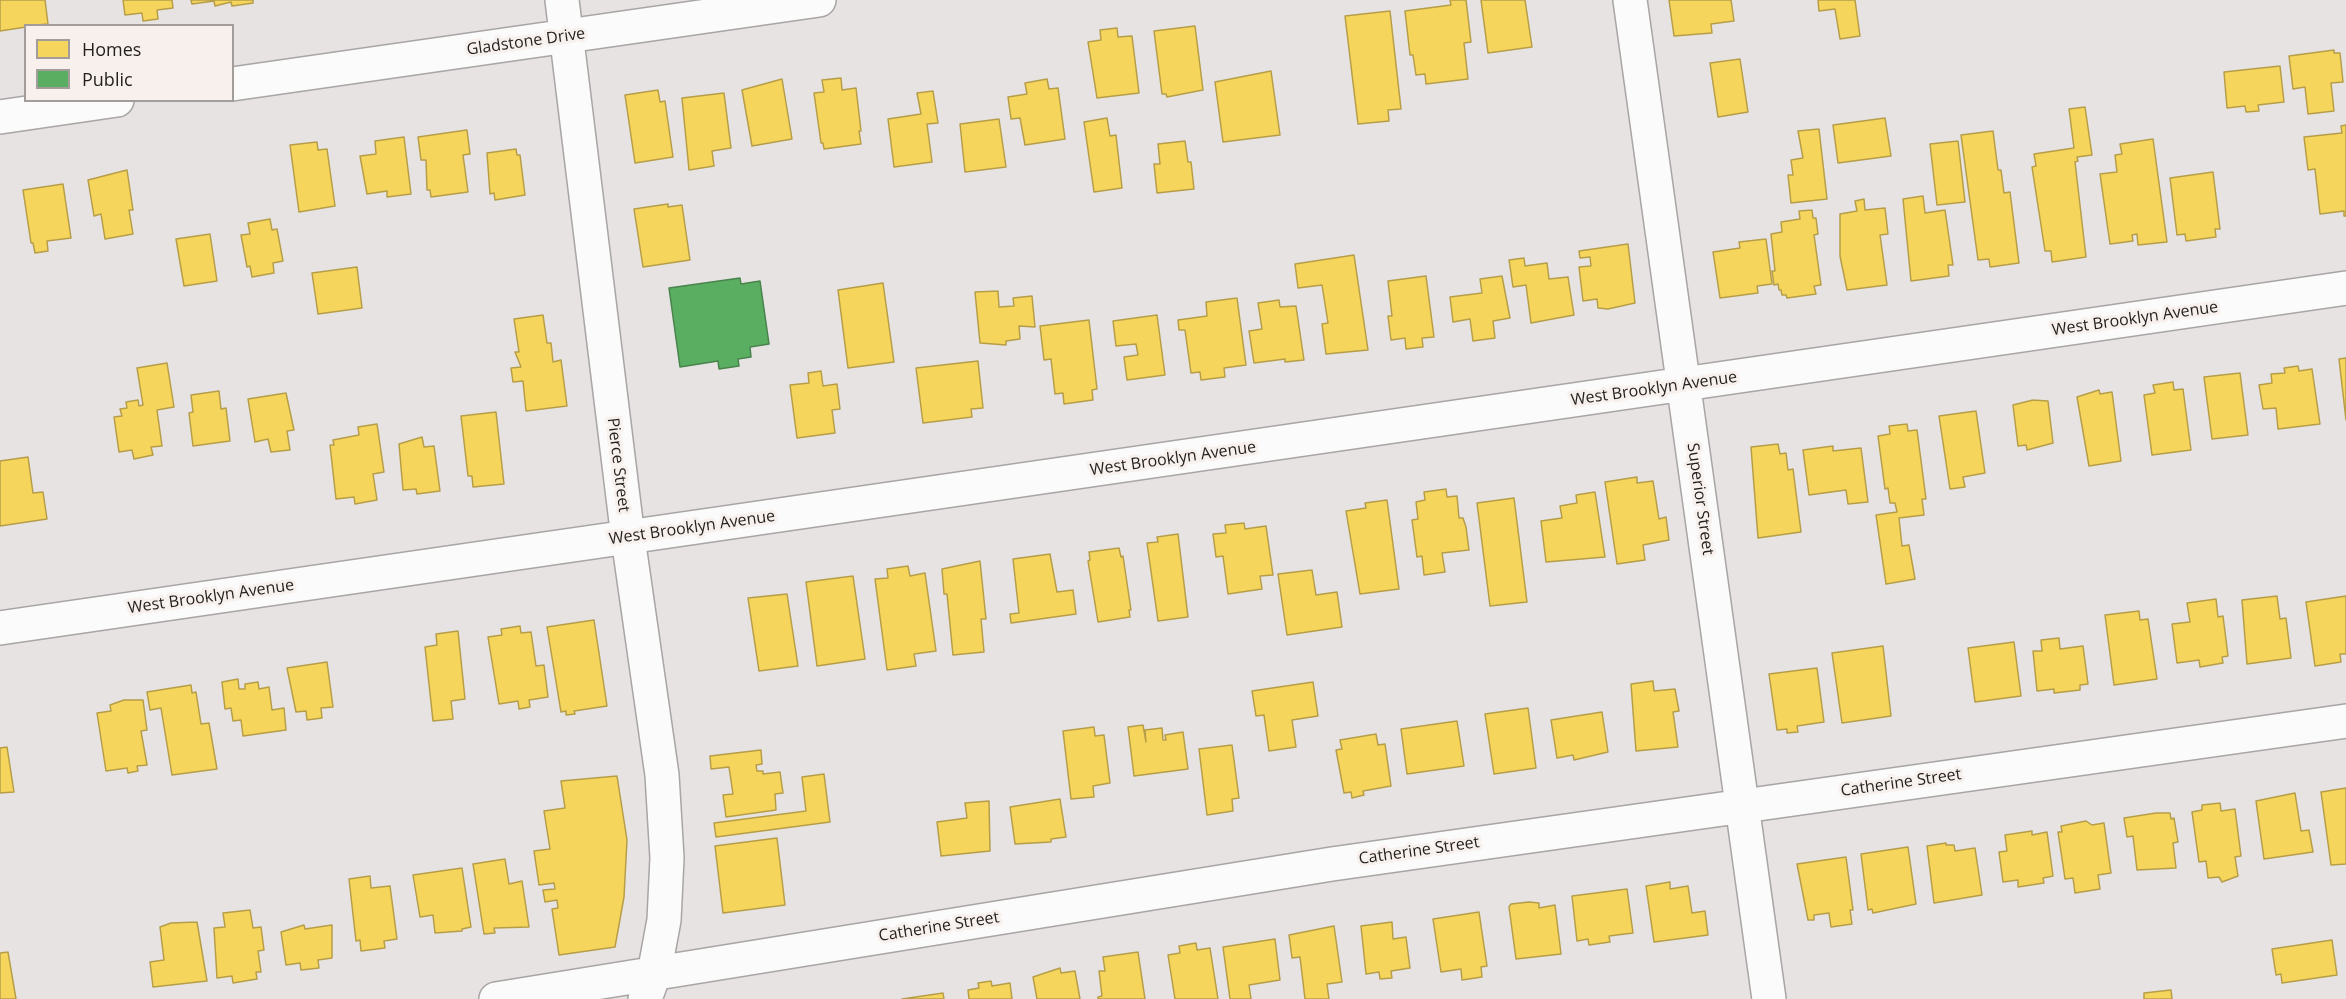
<!DOCTYPE html>
<style>
body{margin:0}
#map{position:relative;width:2346px;height:999px;overflow:hidden;background:#e7e3e2;font-family:"Open Sans",sans-serif}
canvas{display:block}
.legend{position:absolute;left:24px;top:24px;width:210px;height:78px;box-sizing:border-box;background:#f7f0ec;border:2px solid #a29c9a;margin:0;padding:8px 10px;list-style:none;font-size:18px;color:#221f1e}
.legend li{display:flex;align-items:center;gap:12px;height:30px}
.legend b{width:30px;border:2px solid #a29c9a}
</style>
<div id="map">
<canvas width="2346" height="999"></canvas>
<ul class="legend">
<li><b style="height:16px;background:#f6d55c"></b>Homes</li>
<li><b style="height:16px;background:#5aae61"></b>Public</li>
</ul>
</div>
<script>
const g = document.querySelector('canvas').getContext('2d');
g.lineJoin = 'round';
function fill(path, color) {
  g.fillStyle = color;
  g.fill(path, 'evenodd');
}
function shape(rows) {
  const path = new Path2D();
  for (const r of rows) {
    path.moveTo(r[0], r[1]);
    for (let i = 2; i < r.length; i += 2) path.lineTo(r[i], r[i + 1]);
  }
  return path;
}
function trace(path, color, width, dash) {
  g.strokeStyle = color;
  g.lineWidth = width;
  g.lineCap = dash ? 'butt' : 'round';
  g.setLineDash(dash || []);
  g.stroke(path);
}
function write(font, color, halo, rows, align = 'center') {
  g.font = font + ' "Open Sans",sans-serif';
  g.lineWidth = 6;
  g.setLineDash([]);
  g.textBaseline = 'middle';
  g.strokeStyle = halo;
  g.fillStyle = color;
  for (const [text, x, y, turn = 0] of rows) {
    g.save();
    g.translate(x, y);
    g.rotate((+turn || 0) * Math.PI / 180);
    g.textAlign = isNaN(turn) ? turn : align;
    if (halo) g.strokeText(text, 0, 0);
    g.fillText(text, 0, 0);
    g.restore();
  }
}
const homes = shape([
 [0,0,45,0,48,24,26,26,26,27,0,31,0,0],
 [123,0,172,0,173,8,157,10,158,19,143,21,142,13,125,15,123,0],
 [191,0,253,0,253,3,232,6,231,2,215,6,214,1,192,4,191,0],
 [1450,0,1466,0,1471,42,1464,43,1468,79,1426,84,1425,74,1416,75,1413,55,1410,55,1405,11,1451,5,1450,0],
 [1481,0,1525,0,1532,47,1488,53,1481,0],
 [1669,0,1731,0,1734,21,1711,24,1712,33,1674,36,1669,0],
 [1818,0,1855,0,1860,36,1840,39,1835,9,1819,11,1818,0],
 [1390,11,1401,109,1388,110,1389,121,1358,124,1345,16,1390,11],
 [1195,26,1203,90,1167,97,1166,94,1162,94,1154,31,1195,26],
 [1117,28,1118,37,1132,36,1139,93,1097,98,1088,42,1101,40,1100,30,1117,28],
 [2334,50,2334,53,2340,53,2343,82,2331,83,2334,111,2308,114,2305,87,2293,89,2289,56,2334,50],
 [1740,59,1748,112,1718,117,1710,63,1740,59],
 [2280,66,2284,102,2258,105,2259,111,2246,112,2245,106,2227,108,2224,72,2280,66],
 [1271,71,1280,135,1223,142,1215,82,1271,71],
 [841,78,842,90,856,88,861,131,859,131,861,144,824,149,823,143,821,143,814,93,824,92,822,80,841,78],
 [782,79,792,139,752,146,742,90,782,79],
 [1047,79,1049,89,1058,88,1065,139,1025,145,1020,118,1011,119,1008,97,1027,94,1025,83,1047,79],
 [658,90,660,102,665,101,673,157,635,163,625,95,658,90],
 [933,91,938,123,927,124,932,162,894,167,888,119,921,114,917,93,933,91],
 [724,93,731,148,712,151,714,166,689,170,682,98,724,93],
 [2085,107,2092,155,2077,157,2078,161,2075,162,2086,257,2052,262,2051,251,2045,251,2032,167,2036,166,2034,154,2074,148,2069,109,2085,107],
 [1107,118,1110,136,1116,135,1122,188,1094,192,1084,122,1107,118],
 [1885,118,1891,156,1838,163,1833,125,1885,118],
 [999,119,1006,167,965,172,960,124,999,119],
 [2346,125,2346,216,2344,216,2344,211,2320,214,2315,169,2308,170,2304,137,2342,133,2341,126,2346,125],
 [1819,129,1827,199,1791,203,1788,175,1793,175,1791,160,1803,158,1798,131,1819,129],
 [467,130,470,154,463,155,468,192,431,197,430,190,427,190,426,160,421,160,418,137,467,130],
 [1993,131,1998,170,2001,170,2004,193,2010,192,2019,263,1990,267,1989,259,1978,260,1961,135,1993,131],
 [404,137,411,194,387,197,387,191,367,194,360,156,376,154,375,141,404,137],
 [2153,139,2167,242,2138,245,2137,234,2132,235,2133,241,2110,244,2100,174,2117,172,2115,155,2122,154,2120,144,2153,139],
 [1185,141,1188,162,1191,162,1194,189,1157,193,1154,164,1160,164,1158,144,1185,141],
 [1958,141,1965,202,1937,205,1930,144,1958,141],
 [317,142,318,150,327,149,335,206,299,212,290,145,317,142],
 [516,149,517,155,520,155,525,195,495,200,494,193,490,194,487,153,516,149],
 [127,170,133,210,129,210,133,234,105,239,101,214,94,216,88,180,127,170],
 [2213,172,2220,229,2215,229,2216,237,2186,241,2185,234,2177,235,2170,178,2213,172],
 [63,184,71,238,47,241,48,251,35,253,33,243,31,243,23,190,63,184],
 [1923,196,1925,213,1945,210,1953,265,1948,265,1949,276,1911,281,1903,199,1923,196],
 [1864,199,1865,210,1885,208,1888,234,1880,235,1887,285,1847,290,1840,256,1840,214,1857,211,1855,201,1864,199],
 [668,204,668,207,682,205,690,260,643,267,634,209,668,204],
 [1812,210,1813,218,1816,218,1818,234,1814,235,1821,285,1814,286,1816,294,1787,298,1786,295,1782,295,1781,290,1779,290,1778,284,1774,285,1772,271,1775,271,1771,234,1782,232,1781,222,1800,219,1799,211,1812,210],
 [270,219,272,230,277,229,283,261,273,263,274,273,252,277,250,266,247,267,241,235,250,234,248,223,270,219],
 [210,234,217,281,184,286,176,239,210,234],
 [1766,239,1772,284,1757,286,1758,293,1720,298,1713,252,1740,248,1739,242,1766,239],
 [1628,244,1635,303,1608,309,1598,308,1597,299,1583,301,1579,267,1591,266,1590,257,1580,258,1579,251,1628,244],
 [1354,255,1368,350,1326,354,1322,324,1328,323,1322,285,1298,288,1295,264,1354,255],
 [1524,258,1525,266,1547,263,1549,279,1568,277,1574,315,1531,323,1526,285,1513,287,1509,260,1524,258],
 [357,267,362,308,318,314,312,273,357,267],
 [1426,276,1434,337,1422,338,1423,347,1406,349,1405,338,1391,340,1388,316,1392,316,1388,281,1426,276],
 [1502,276,1510,318,1493,321,1495,338,1473,341,1470,319,1453,322,1450,297,1482,293,1480,279,1502,276],
 [883,283,894,362,848,368,838,290,883,283],
 [998,291,999,307,1014,306,1013,298,1032,296,1035,327,1019,326,1020,339,1006,341,1006,345,980,343,975,292,998,291],
 [1237,298,1246,365,1224,368,1225,377,1201,380,1200,372,1191,373,1185,330,1179,330,1178,320,1207,316,1206,302,1237,298],
 [1279,300,1280,307,1296,306,1304,360,1285,362,1285,359,1254,363,1249,331,1262,329,1258,303,1279,300],
 [543,315,547,343,551,343,553,362,561,360,567,406,526,411,523,381,513,382,511,368,521,367,515,352,519,352,514,319,543,315],
 [1157,315,1165,375,1127,380,1124,357,1138,355,1136,344,1116,346,1113,321,1157,315],
 [1089,320,1097,389,1092,390,1093,400,1064,404,1063,393,1055,394,1051,359,1044,360,1040,326,1089,320],
 [2346,358,2346,420,2339,359,2346,358],
 [978,361,983,408,971,409,972,417,923,423,916,368,978,361],
 [167,363,174,407,157,410,162,446,151,447,153,455,134,459,132,450,119,452,114,417,122,416,120,409,127,408,126,402,138,400,139,406,143,405,137,368,167,363],
 [2298,366,2299,371,2312,369,2320,424,2278,429,2276,408,2263,409,2259,385,2272,383,2271,374,2285,373,2284,368,2298,366],
 [821,371,823,386,837,384,840,409,832,410,835,433,797,438,790,385,809,383,808,373,821,371],
 [2240,373,2248,435,2212,439,2204,377,2240,373],
 [2173,382,2174,390,2183,389,2191,450,2152,455,2144,395,2155,393,2153,385,2173,382],
 [2099,390,2100,394,2112,392,2121,461,2089,466,2077,397,2099,390],
 [219,391,221,409,226,408,230,441,193,446,189,413,193,412,191,395,219,391],
 [286,393,294,430,287,431,290,450,271,452,268,439,255,442,248,399,286,393],
 [2033,400,2048,401,2053,443,2027,450,2026,445,2018,446,2013,405,2033,400],
 [1976,411,1985,473,1963,477,1965,487,1950,489,1939,416,1976,411],
 [496,412,504,484,473,487,472,476,468,476,461,416,496,412],
 [377,424,384,472,373,474,377,500,355,504,354,497,336,499,330,445,334,445,333,440,359,435,358,427,377,424],
 [1907,424,1908,431,1917,430,1926,499,1922,499,1924,515,1899,518,1902,546,1909,545,1915,579,1886,584,1876,515,1897,512,1895,503,1890,503,1888,488,1885,489,1878,436,1890,434,1889,426,1907,424],
 [422,437,424,447,434,446,440,491,417,494,416,489,403,490,399,444,422,437],
 [1778,444,1780,454,1786,453,1788,470,1793,469,1801,532,1758,538,1751,447,1778,444],
 [1833,446,1833,451,1861,448,1868,502,1848,504,1846,490,1809,495,1803,450,1833,446],
 [28,457,33,493,43,492,47,519,0,526,0,461,28,457],
 [1637,477,1637,483,1653,481,1659,519,1666,517,1669,540,1643,545,1645,560,1617,564,1605,482,1637,477],
 [1446,489,1447,497,1457,496,1459,518,1463,518,1466,527,1469,550,1442,553,1445,572,1424,575,1422,556,1417,557,1412,520,1418,519,1416,502,1425,500,1424,492,1446,489],
 [1595,492,1605,557,1546,562,1541,521,1562,518,1560,506,1577,503,1576,495,1595,492],
 [1514,498,1527,602,1490,606,1477,503,1514,498],
 [1387,500,1399,589,1360,594,1346,511,1366,508,1365,503,1387,500],
 [1244,523,1245,529,1266,526,1273,575,1260,576,1262,589,1228,594,1223,556,1216,557,1213,534,1226,533,1225,525,1244,523],
 [1178,534,1188,617,1158,621,1147,543,1158,542,1157,537,1178,534],
 [1119,548,1121,557,1123,556,1131,610,1129,610,1130,617,1098,622,1088,561,1090,560,1089,552,1119,548],
 [1050,554,1057,592,1073,590,1076,614,1011,623,1010,614,1019,613,1013,559,1050,554],
 [980,561,986,619,981,619,984,652,953,655,947,594,944,594,942,569,980,561],
 [908,566,910,576,925,573,936,651,914,654,916,666,887,670,875,579,888,578,887,569,908,566],
 [1312,570,1316,595,1337,592,1342,627,1287,635,1278,574,1312,570],
 [853,576,865,659,817,666,806,582,853,576],
 [787,594,798,666,759,671,748,598,787,594],
 [2277,596,2280,619,2286,618,2291,658,2247,664,2242,600,2277,596],
 [2346,596,2346,654,2340,654,2341,662,2315,666,2306,602,2346,596],
 [2216,599,2218,617,2223,616,2228,656,2222,657,2223,663,2200,667,2199,660,2177,663,2172,624,2190,622,2187,603,2216,599],
 [2139,611,2140,620,2148,619,2157,679,2114,685,2105,615,2139,611],
 [594,620,607,706,574,711,575,714,566,715,566,711,561,712,547,627,594,620],
 [520,626,521,633,531,632,536,666,544,665,548,697,529,700,530,707,519,709,518,701,499,704,488,637,502,635,501,629,520,626],
 [458,631,465,699,451,701,453,719,433,721,425,647,437,645,436,634,458,631],
 [2059,638,2060,649,2083,646,2088,684,2080,685,2080,690,2054,693,2054,689,2037,691,2033,651,2042,651,2041,640,2059,638],
 [2014,642,2021,696,1975,702,1968,648,2014,642],
 [1883,646,1891,716,1842,723,1832,653,1883,646],
 [327,662,333,707,321,708,322,718,307,720,306,711,296,712,287,668,327,662],
 [1817,668,1824,722,1797,726,1798,732,1787,733,1787,729,1777,730,1769,674,1817,668],
 [238,679,239,689,245,689,245,684,258,682,259,689,269,687,272,710,284,708,286,730,243,736,241,720,233,721,231,708,225,709,222,682,238,679],
 [1653,681,1654,691,1675,689,1679,711,1673,712,1678,747,1636,751,1631,684,1653,681],
 [1313,682,1318,716,1292,720,1296,747,1269,751,1264,715,1256,716,1252,691,1313,682],
 [191,685,192,693,196,692,201,724,209,723,217,769,172,775,161,708,150,710,147,692,191,685],
 [124,700,143,700,147,730,141,731,147,765,137,766,138,771,128,773,127,768,106,771,97,713,111,711,110,705,124,700],
 [1528,708,1536,768,1494,774,1485,714,1528,708],
 [1602,712,1608,752,1574,760,1573,755,1557,758,1551,720,1602,712],
 [1457,721,1464,766,1407,774,1401,729,1457,721],
 [1143,725,1146,742,1145,730,1162,728,1163,740,1166,740,1165,735,1183,732,1188,769,1134,776,1128,727,1143,725],
 [1094,727,1095,736,1104,735,1110,783,1093,786,1094,797,1071,799,1063,731,1094,727],
 [1376,734,1378,745,1385,744,1391,786,1363,791,1364,795,1352,798,1351,792,1344,793,1336,750,1342,749,1340,740,1376,734],
 [1232,745,1239,798,1232,799,1233,811,1207,815,1199,749,1232,745],
 [7,747,14,792,0,793,0,748,7,747],
 [761,750,762,764,756,765,757,771,763,771,763,774,780,772,783,793,775,794,776,810,726,817,723,795,733,794,729,767,711,769,710,756,761,750],
 [824,774,830,822,716,837,714,823,806,811,802,777,824,774],
 [617,776,627,840,624,897,615,947,559,955,552,909,558,908,557,900,545,902,543,890,555,889,554,883,539,885,534,851,550,849,544,811,565,808,561,781,617,776],
 [2346,788,2346,864,2331,865,2321,792,2346,788],
 [2295,793,2301,831,2309,830,2313,852,2264,859,2256,801,2295,793],
 [1060,799,1066,837,1051,839,1051,842,1015,844,1010,807,1060,799],
 [989,801,990,851,941,856,937,822,967,818,965,803,989,801],
 [2220,803,2221,811,2235,809,2241,856,2235,857,2238,876,2222,882,2219,877,2208,878,2206,861,2199,862,2192,812,2202,810,2202,805,2220,803],
 [2156,813,2170,813,2171,819,2174,818,2178,842,2173,843,2176,868,2137,870,2133,836,2127,837,2124,818,2156,813],
 [2086,821,2092,825,2104,823,2111,873,2098,875,2100,889,2075,893,2073,878,2065,879,2058,832,2062,832,2061,826,2086,821],
 [2032,831,2032,835,2047,832,2053,876,2043,878,2044,883,2018,887,2018,880,2003,882,1999,852,2007,851,2005,835,2032,831],
 [777,838,785,905,723,913,715,846,777,838],
 [1946,843,1946,845,1954,845,1955,851,1975,848,1982,895,1934,903,1927,846,1946,843],
 [1908,847,1916,904,1873,913,1872,909,1868,910,1861,854,1908,847],
 [1846,857,1853,910,1850,910,1852,924,1831,927,1829,913,1814,915,1814,920,1808,920,1797,864,1846,857],
 [505,859,509,884,522,881,529,927,494,928,495,933,484,934,473,864,505,859],
 [462,868,471,927,462,929,462,931,435,933,433,915,420,917,413,875,462,868],
 [370,876,371,888,390,886,397,939,384,941,385,948,361,951,360,940,356,941,349,879,370,876],
 [1670,882,1670,889,1688,886,1692,913,1705,911,1708,935,1654,942,1646,886,1670,882],
 [1627,889,1633,933,1609,936,1610,942,1589,945,1588,939,1577,941,1572,896,1627,889],
 [1529,902,1539,903,1539,908,1555,905,1561,954,1516,959,1509,907,1511,904,1529,902],
 [250,910,253,928,261,927,264,950,258,951,261,972,256,972,257,979,233,983,232,976,217,978,214,928,225,927,223,913,250,910],
 [1479,912,1487,966,1481,967,1482,977,1462,980,1461,969,1441,972,1433,919,1479,912],
 [197,922,207,981,153,987,150,962,164,960,160,927,171,923,197,922],
 [1392,922,1393,939,1406,937,1410,968,1391,971,1392,978,1380,979,1379,972,1366,974,1361,926,1392,922],
 [304,925,305,929,332,925,332,958,318,960,319,968,301,970,300,963,286,965,281,932,304,925],
 [1334,926,1342,982,1327,984,1329,999,1305,999,1300,957,1292,958,1289,935,1334,926],
 [1275,939,1280,980,1249,985,1251,999,1230,999,1223,947,1275,939],
 [2332,940,2337,975,2282,983,2281,974,2276,975,2272,949,2332,940],
 [1196,943,1197,950,1210,948,1218,999,1175,999,1168,955,1180,953,1179,946,1196,943],
 [8,952,16,999,0,999,0,953,8,952],
 [1138,952,1145,999,1098,999,1098,997,1102,996,1099,971,1105,971,1103,957,1138,952],
 [1060,968,1061,973,1075,971,1080,999,1037,999,1033,977,1060,968],
 [991,981,992,986,1010,983,1012,999,969,999,968,990,979,988,978,983,991,981],
 [2171,990,2172,999,2144,999,2144,993,2171,990],
 [943,993,944,999,902,999,943,993]
]);
const public = shape([
 [740,278,741,284,760,281,769,344,750,347,751,357,738,359,739,366,719,369,718,361,680,367,669,288,740,278]
]);
const minor = shape([
 [562,0,628,538,662,775,667,858,664,920,654,974,645,999],
 [1630,0,1769,999],
 [232,84,819,0],
 [0,117,117,100],
 [0,628,2346,288],
 [496,999,1332,864,2346,721]
]);
const streetNames = [
 ["Gladstone Drive",526,42,-8],
 ["West Brooklyn Avenue",2135,319,-8],
 ["West Brooklyn Avenue",1654,389,-8],
 ["West Brooklyn Avenue",1173,459,-8],
 ["Pierce Street",618,465,83],
 ["Superior Street",1700,499,82],
 ["West Brooklyn Avenue",692,528,-8],
 ["West Brooklyn Avenue",211,597,-8],
 ["Catherine Street",1901,783,-8],
 ["Catherine Street",1419,851,-8],
 ["Catherine Street",939,927,-9]
];
fill(homes, '#f6d55c');
trace(homes, '#b69e49', 1.5);
fill(public, '#5aae61');
trace(public, '#49834d', 1.5);
trace(minor, '#a8a5a4', 36);
trace(minor, '#fbfbfb', 33);
write('16px', '#221f1e', '#f7f0ec', streetNames);
</script>
